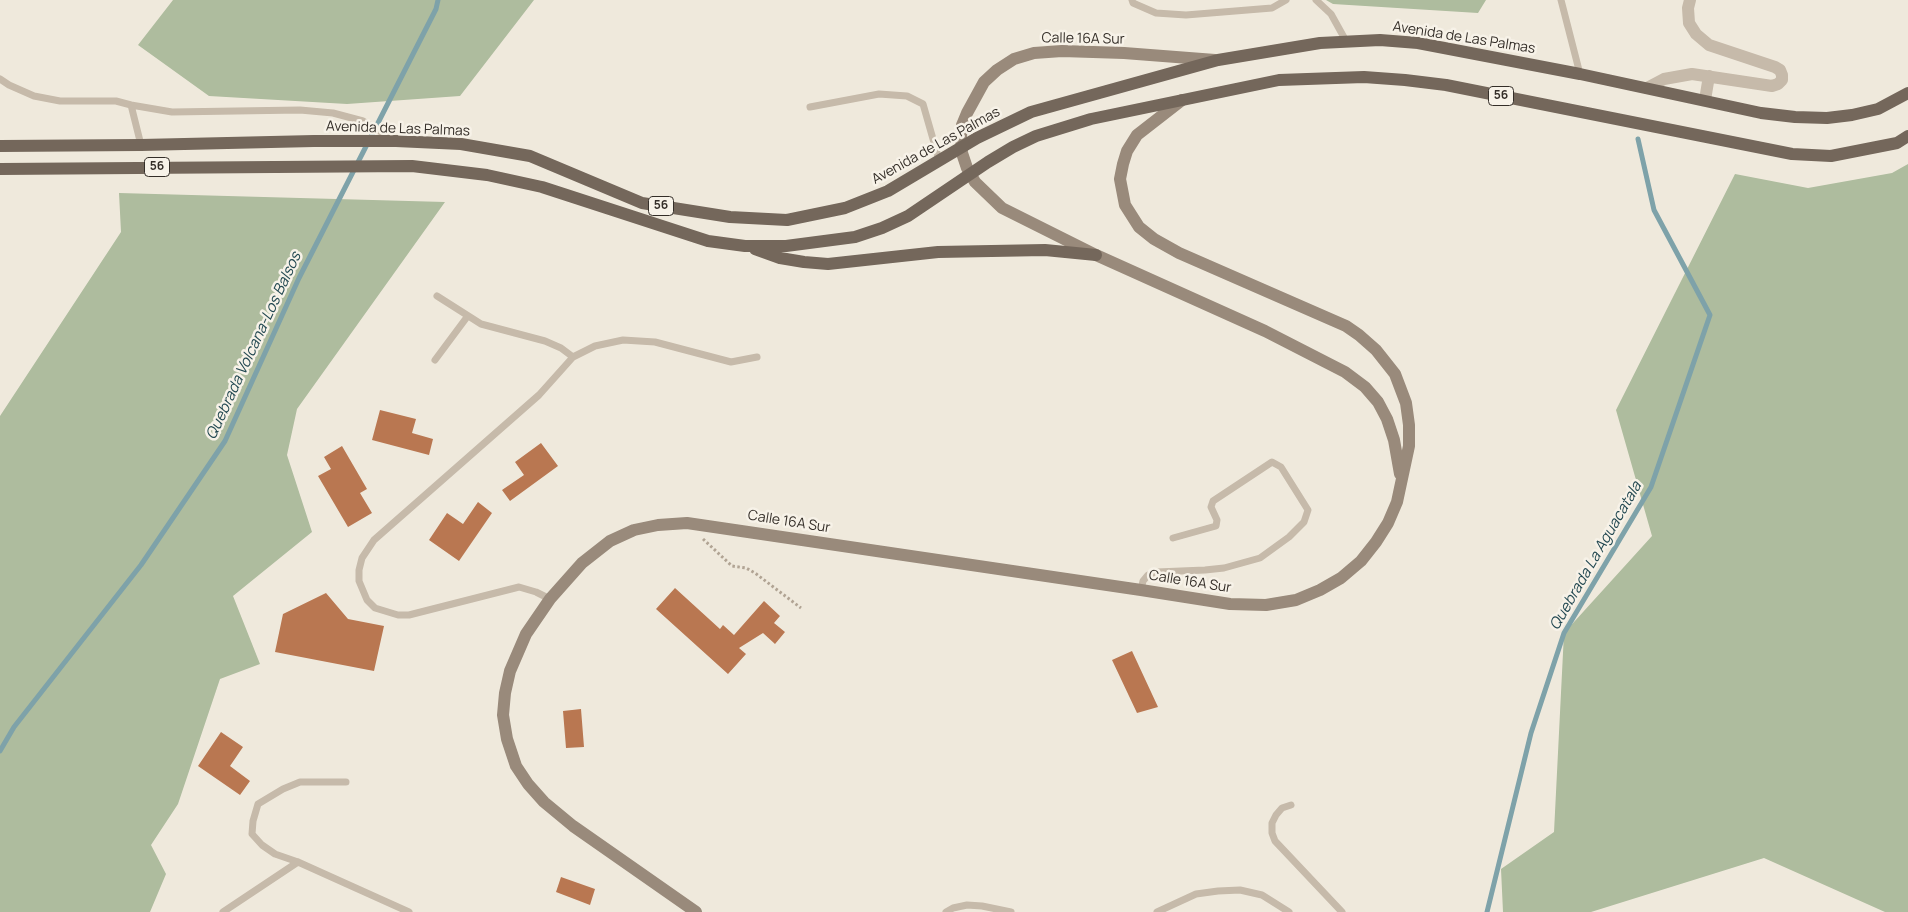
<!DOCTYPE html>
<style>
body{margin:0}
canvas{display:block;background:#efe9dc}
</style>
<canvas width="1908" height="912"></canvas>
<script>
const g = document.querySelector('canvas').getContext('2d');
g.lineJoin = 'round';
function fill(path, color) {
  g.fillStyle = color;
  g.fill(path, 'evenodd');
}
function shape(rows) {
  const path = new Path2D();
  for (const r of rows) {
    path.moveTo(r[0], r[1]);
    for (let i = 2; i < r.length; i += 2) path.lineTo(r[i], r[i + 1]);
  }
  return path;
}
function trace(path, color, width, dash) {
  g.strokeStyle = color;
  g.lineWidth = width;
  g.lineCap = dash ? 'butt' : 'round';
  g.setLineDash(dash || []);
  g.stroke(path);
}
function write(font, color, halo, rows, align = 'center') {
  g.font = font + ' Manrope,sans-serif';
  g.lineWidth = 5;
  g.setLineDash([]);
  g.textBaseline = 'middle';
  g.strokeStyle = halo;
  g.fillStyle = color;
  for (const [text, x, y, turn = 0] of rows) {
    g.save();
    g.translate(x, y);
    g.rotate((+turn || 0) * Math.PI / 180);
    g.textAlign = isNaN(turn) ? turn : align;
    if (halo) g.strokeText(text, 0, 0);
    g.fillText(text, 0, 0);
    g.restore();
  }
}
const green = shape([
 [173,0,534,0,460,96,347,104,209,96,138,45],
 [1326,0,1486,0,1478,13,1333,4],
 [1908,164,1908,912,1885,912,1764,858,1591,912,1503,912,1501,869,1554,832,1564,633,1652,536,1616,410,1735,174,1808,188,1892,173],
 [119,193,445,202,297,409,287,455,312,532,233,596,260,664,220,679,178,804,151,845,166,874,150,912,0,912,0,416,121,232]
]);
const stream = shape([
 [0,751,14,727,141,565,225,441,299,278,436,9,438,0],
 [1487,912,1531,733,1564,633,1651,487,1710,315,1654,210,1638,139]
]);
const building = shape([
 [380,410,416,419,412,433,433,439,429,455,372,440],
 [541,443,558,466,510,501,502,490,524,475,515,462],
 [342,446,367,489,360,493,372,513,348,527,318,476,331,469,324,457],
 [478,502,492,513,459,561,429,540,447,513,463,524],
 [675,588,720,629,723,625,734,635,764,601,780,616,774,623,785,632,775,644,763,633,739,648,746,654,728,674,656,609],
 [326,593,348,619,384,626,374,671,275,652,283,614],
 [1132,651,1158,707,1137,713,1112,660],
 [581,709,584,747,566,748,563,711],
 [221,732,243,747,230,766,250,781,240,795,198,766],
 [561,877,595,889,590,905,556,892]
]);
const path = shape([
 [703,539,732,566,746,568,755,573,801,608]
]);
const service = shape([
 [1132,0,1133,3,1156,13,1186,15,1272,8,1286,0],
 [1316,0,1331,14,1346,41],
 [1561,0,1580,74],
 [0,79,9,85,34,96,60,101,116,101,131,105,141,145],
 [131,105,172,112,300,110,333,113,363,121,394,140],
 [810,107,879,94,907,96,923,104,939,160],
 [437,296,481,324,545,341,561,348,573,357],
 [435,360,467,317],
 [1141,590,1143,581,1148,575,1157,572,1205,570,1224,568,1260,558,1289,537,1304,522,1308,510,1281,467,1272,462,1213,501,1211,507,1217,520,1216,526,1173,538],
 [550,599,536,592,519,587,409,615,398,615,375,608,367,600,359,581,359,570,362,558,374,540,539,395,573,357,595,346,623,340,655,342,731,362,757,357],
 [346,782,300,782,283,789,258,804,253,821,252,834,262,845,275,854,298,862,409,912],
 [1291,805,1282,808,1276,815,1272,823,1272,833,1275,841,1342,912],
 [223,912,298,862],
 [946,912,953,908,967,905,982,906,1011,912],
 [1157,912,1196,894,1218,891,1240,890,1262,895,1289,912]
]);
const minor = shape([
 [1647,88,1664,79,1692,74,1772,86,1778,84,1782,80,1782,75,1780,70,1775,67,1709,45,1696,34,1689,23,1688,8,1690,0],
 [1705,100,1709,76]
]);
const secondary = shape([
 [1215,60,1124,53,1062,51,1034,53,1014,59,997,70,984,82,967,113,962,125,961,136,962,153,967,168,975,182,1002,208,1096,255,1265,331,1345,372,1365,387,1378,402,1387,419,1394,440,1400,474],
 [696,912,573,826,544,802,528,784,516,766,507,739,503,715,505,693,510,671,526,634,550,599,582,563,610,541,634,530,658,525,687,523,1141,590,1230,604,1266,605,1296,600,1320,590,1341,578,1361,561,1376,542,1388,523,1397,502,1409,446,1409,425,1406,403,1395,374,1376,350,1359,335,1346,326,1179,253,1154,239,1139,227,1125,205,1120,179,1123,164,1127,151,1137,135,1182,100]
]);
const primary = shape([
 [0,146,141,145,314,141,396,141,461,144,530,156,642,203,730,217,787,220,845,208,888,191,977,138,1031,112,1218,60,1320,43,1380,40,1418,43,1580,74,1761,113,1795,117,1827,118,1852,115,1878,109,1908,93],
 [0,169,412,166,487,175,542,187,708,241,745,246,786,246,855,237,882,228,908,216,988,162,1013,147,1036,136,1091,119,1279,80,1364,77,1405,80,1446,85,1792,154,1831,156,1897,143,1908,136],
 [755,249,780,258,804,262,828,264,938,252,1045,250,1096,255]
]);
const shields = [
 [1501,96,25],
 [157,167,25],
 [661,206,25]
];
const shieldNames = [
 ["56",1501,96],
 ["56",157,167],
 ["56",661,206]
];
const streetNames = [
 ["Avenida de Las Palmas",1464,38,9],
 ["Calle 16A Sur",1083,39,1],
 ["Avenida de Las Palmas",398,129,2],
 ["Avenida de Las Palmas",936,146,-29],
 ["Calle 16A Sur",789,522,9],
 ["Calle 16A Sur",1190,582,9]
];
const waterNames = [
 ["Quebrada Volcana-Los Balsos",254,346,-65],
 ["Quebrada La Aguacatala",1596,556,-60]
];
fill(green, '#aebc9e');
trace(stream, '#7ea2a9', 5);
fill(building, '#b97751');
trace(path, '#b1a494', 3, [2.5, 2.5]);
trace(service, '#c6baaa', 7);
trace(minor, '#c6baaa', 12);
trace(secondary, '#998a7b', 12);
trace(primary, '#74675b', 12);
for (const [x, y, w] of shields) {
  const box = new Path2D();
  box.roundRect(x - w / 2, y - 9.5, w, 19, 4);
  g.fillStyle = '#f7f2e8';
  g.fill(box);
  trace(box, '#342e28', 1);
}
write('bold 12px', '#342e28', null, shieldNames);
write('14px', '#342e28', '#f7f2e8', streetNames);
write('italic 15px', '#224851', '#f7f2e8', waterNames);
</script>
